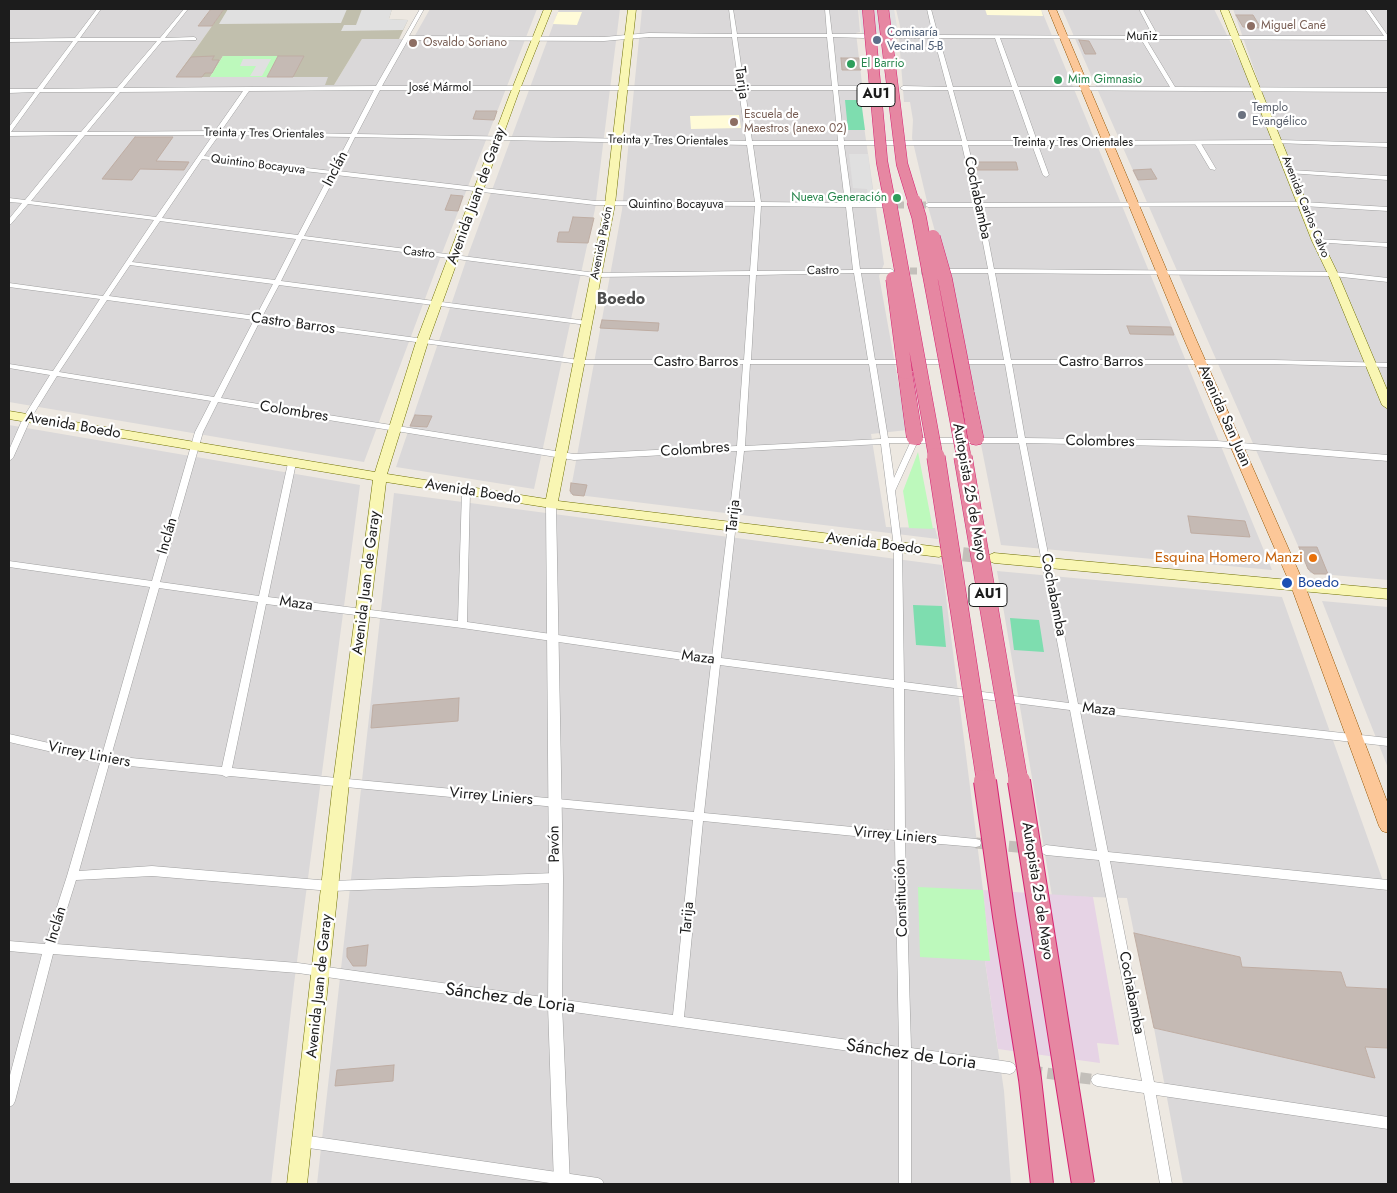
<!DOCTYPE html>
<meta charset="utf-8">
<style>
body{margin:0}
#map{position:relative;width:1397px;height:1193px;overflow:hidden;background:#ede8e1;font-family:Jost,sans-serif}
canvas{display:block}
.frame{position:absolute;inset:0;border:10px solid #1c1c1c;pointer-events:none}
</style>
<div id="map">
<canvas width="1397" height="1193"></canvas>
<div class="frame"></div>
</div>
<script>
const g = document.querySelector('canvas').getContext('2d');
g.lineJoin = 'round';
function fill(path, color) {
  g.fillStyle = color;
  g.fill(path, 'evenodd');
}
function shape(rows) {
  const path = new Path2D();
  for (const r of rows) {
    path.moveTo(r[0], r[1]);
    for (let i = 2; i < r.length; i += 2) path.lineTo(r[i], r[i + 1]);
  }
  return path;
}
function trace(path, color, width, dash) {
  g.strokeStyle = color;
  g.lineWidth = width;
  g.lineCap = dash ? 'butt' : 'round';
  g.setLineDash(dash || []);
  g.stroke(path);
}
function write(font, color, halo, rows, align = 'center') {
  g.font = font + ' Jost,sans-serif';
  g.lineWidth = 4.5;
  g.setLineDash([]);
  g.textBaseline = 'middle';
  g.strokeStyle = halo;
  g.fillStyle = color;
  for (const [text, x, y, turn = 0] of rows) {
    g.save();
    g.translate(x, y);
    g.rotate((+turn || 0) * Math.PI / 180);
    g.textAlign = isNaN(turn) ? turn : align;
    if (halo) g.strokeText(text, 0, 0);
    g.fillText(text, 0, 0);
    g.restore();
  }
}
const residential = shape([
 [9,9,211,9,198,25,212,26,176,77,329,77,326,85,334,85,362,39,413,39,430,9,537,9,444,248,364,462,9,402],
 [559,9,620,9,595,209,534,489,396,467,468,255],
 [642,9,858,9,860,32,856,33,863,92,859,92,884,264,879,276,907,430,871,434,886,527,935,528,938,539,570,494,622,210],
 [896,9,1041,9,1272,570,1001,545,947,274,929,210,912,138,913,120,910,102,904,102,899,39,903,39],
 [1062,9,1214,9,1277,135,1233,9,1388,9,1388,143,1321,142,1388,145,1388,580,1310,573],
 [9,425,360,485,294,984,271,1184,9,1184],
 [394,493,942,565,983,890,990,961,985,961,1004,1091,1011,1184,317,1184],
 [997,571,1282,597,1388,895,1388,989,1346,987,1341,972,1242,968,1240,957,1134,933,1127,898,1052,896],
 [1322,601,1388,607,1388,768],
 [1154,1028,1374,1077,1365,1047,1388,1048,1388,1184,1183,1184]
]);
const industrial = shape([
 [983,890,1093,897,1119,1045,1097,1043,1100,1063,998,1049,985,961,990,961]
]);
const education = shape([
 [985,9,1041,9,1043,16,987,15],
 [558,12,582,12,577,25,553,24],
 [739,115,741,128,691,129,690,116]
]);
const construction = shape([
 [224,9,392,9,389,19,408,20,399,39,362,39,334,85,325,85,328,77,267,77,278,56,223,56,210,77,176,77]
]);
const park = shape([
 [223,56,278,56,267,77,210,77],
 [918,452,933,529,909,528,903,491],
 [918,887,983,890,990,961,920,957]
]);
const pitch = shape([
 [845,100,861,100,865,130,848,130],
 [913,605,942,606,946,647,916,645],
 [1010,618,1039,620,1044,652,1014,650]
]);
const parking = shape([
 [228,9,347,9,341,23,219,24],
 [362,9,392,9,389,19,408,20,403,30,341,31,344,25,356,25],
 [859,9,894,9,898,33,862,33],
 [243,59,271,59,262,76,250,76,256,66,240,66],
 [849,154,868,154,874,201,869,201,867,189,853,188]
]);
const building = shape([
 [211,9,224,9,212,26,198,26,211,9],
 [1236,15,1253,15,1261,28,1243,27,1236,15],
 [1079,40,1089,41,1096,54,1085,54,1079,40],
 [214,56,212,60,219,60,212,73,205,73,202,77,176,77,191,57,214,56],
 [278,56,304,56,293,77,267,77,278,56],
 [841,58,859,58,861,70,842,70,841,58],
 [476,111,497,111,494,120,473,119,476,111],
 [135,137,173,137,156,161,189,162,184,170,140,169,132,180,102,179,135,137],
 [975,162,1016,162,1018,170,977,170,975,162],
 [1151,169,1157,179,1138,180,1133,170,1151,169],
 [451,195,463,196,458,211,445,210,451,195],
 [573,217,594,218,588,243,557,242,559,232,569,232,573,217],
 [602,320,659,323,658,331,600,328,602,320],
 [1127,326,1171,327,1174,335,1130,334,1127,326],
 [415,415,432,416,427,427,410,426,415,415],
 [571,483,587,485,584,496,573,495,570,491,571,483],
 [1188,516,1245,521,1250,537,1191,533,1188,516],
 [1299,547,1317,547,1328,574,1314,574,1308,569,1299,547],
 [459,698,458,721,371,728,373,705,459,698],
 [1134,933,1240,957,1242,967,1341,972,1346,987,1388,989,1388,1048,1365,1047,1375,1078,1154,1028,1134,933],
 [368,945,366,966,353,966,347,957,347,948,368,945],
 [394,1065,393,1081,335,1086,337,1070,394,1065]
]);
const minorTunnelFar1 = shape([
 [886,205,928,205],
 [899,271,933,271]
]);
const minorTunnel = shape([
 [976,843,1028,848],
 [1031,1071,1097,1080]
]);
const secondaryTunnel = shape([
 [942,552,988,557]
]);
const minor = shape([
 [97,9,101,9,80,38,160,38,184,9,188,9,165,38,194,37,196,38,196,40,162,41,123,88,376,86,420,9,424,9,409,36,604,37,649,33,732,34,729,9,733,9,737,34,827,34,825,9,829,9,832,34,864,34,867,36,864,38,833,37,838,86,871,86,874,88,871,90,838,90,844,141,962,141,948,90,903,90,900,88,903,86,947,87,934,38,896,38,893,36,896,34,933,35,927,9,931,9,938,35,1153,36,1139,9,1143,9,1158,36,1384,36,1365,9,1369,9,1388,36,1388,40,1146,39,1175,87,1388,88,1388,92,1019,90,1037,141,1107,141,1110,143,1107,145,1038,145,1049,175,1046,177,1043,175,1032,145,968,145,982,203,1303,202,1388,207,1388,211,1303,206,982,207,994,269,1333,272,1388,278,1388,282,1333,276,995,273,1011,360,1274,360,1388,363,1388,367,1274,364,1012,364,1025,438,1217,441,1388,455,1388,461,1217,447,1026,443,1078,704,1388,738,1388,746,1080,711,1108,852,1388,880,1388,890,1110,861,1154,1082,1388,1117,1388,1129,1156,1095,1172,1184,1160,1184,1144,1093,1097,1086,1093,1084,1091,1080,1093,1076,1097,1074,1142,1081,1099,860,1046,855,1042,853,1041,850,1042,847,1046,845,1097,851,1070,710,904,689,905,832,976,839,980,840,981,843,980,846,976,847,905,841,911,1048,1010,1062,1014,1064,1016,1068,1014,1072,1010,1074,911,1060,911,1184,899,1184,899,1058,298,973,53,954,15,1101,13,1105,9,1107,9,1079,42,954,9,951,9,941,45,944,67,876,100,763,9,742,9,734,102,755,150,587,9,567,9,561,152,581,195,432,211,401,57,376,31,418,13,458,9,461,9,450,23,418,50,375,9,368,9,364,53,371,100,299,9,287,9,283,103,296,154,220,28,204,11,224,9,225,9,219,22,203,9,202,9,198,25,200,78,135,9,136,9,127,35,92,9,93,9,89,37,89,73,41,9,42,9,39,75,38,97,9],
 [649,37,732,37,739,86,382,86,408,40,604,41,649,37],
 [737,37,827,37,832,86,744,86,737,37],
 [939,38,995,38,1012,87,953,87,939,38],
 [1000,38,1141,39,1170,87,1018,87,1000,38],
 [78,41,157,41,117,88,43,89,78,41],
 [374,90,351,134,221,131,249,91,374,90],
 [380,90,739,90,746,141,357,134,380,90],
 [745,90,833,90,838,141,752,141,745,90],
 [953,90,1013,90,1031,141,967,141,953,90],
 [243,91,215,131,87,132,120,92,243,91],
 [40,92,115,92,81,132,11,132,40,92],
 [85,135,213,135,156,217,31,201,85,135],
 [219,135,350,137,332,171,204,156,219,135],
 [355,137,747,145,755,202,595,201,338,171,355,137],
 [753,145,838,145,845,203,761,202,753,145],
 [844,145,962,145,975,203,928,203,925,205,928,207,976,207,988,269,947,269,944,271,947,273,988,273,1004,360,875,360,861,273,891,273,894,271,891,269,860,269,852,207,883,207,886,205,883,203,852,203,844,145],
 [202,159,330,174,298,235,162,218,202,159],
 [336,175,595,205,755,206,750,271,596,273,304,236,336,175],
 [761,206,846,207,853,270,757,271,761,206],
 [160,221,296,239,275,280,132,262,160,221],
 [302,239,596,277,750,275,744,360,579,360,262,317,279,285,587,325,590,323,587,321,281,281,302,239],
 [130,265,273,284,256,316,109,296,130,265],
 [854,273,868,360,751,360,756,275,854,273],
 [107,300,254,320,214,397,59,372,107,300],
 [260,321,579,364,743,364,737,446,574,454,221,398,260,321],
 [750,364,869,364,881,439,745,446,750,364],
 [876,364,1005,364,1018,438,888,438,876,364],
 [218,402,574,460,737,451,712,657,467,622,470,491,466,488,462,491,458,621,268,597,296,463,292,460,288,463,259,596,160,582,203,432,218,402],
 [889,443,910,443,894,478,889,443],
 [917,443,1019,443,1069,703,904,682,902,547,895,491,917,443],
 [881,444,894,547,894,680,721,658,744,451,881,444],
 [159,588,258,602,222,767,111,756,159,588],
 [266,604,462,628,711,664,694,812,232,768,266,604],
 [720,665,894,688,895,831,704,813,720,665],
 [109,764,222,775,226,777,230,776,693,820,673,1015,298,963,56,944,76,880,152,876,331,891,556,883,560,881,561,878,560,875,556,873,331,881,152,866,79,871,109,764],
 [703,821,895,840,899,1047,684,1017,703,821],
 [1278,140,1388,143,1388,147,1276,143,1276,141,1278,140],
 [1195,141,1200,142,1216,169,1215,170,1210,169,1194,142,1195,141],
 [1291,170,1388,176,1388,180,1289,173,1289,171,1291,170],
 [1317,239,1388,243,1388,247,1315,242,1315,240,1317,239],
 [302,1135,598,1178,602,1180,604,1184,557,1184,302,1147,298,1145,296,1141,298,1137,302,1135]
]);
const tertiary = shape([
 [1278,140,1281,140,1281,144,1107,145,1103,143,1107,141,1278,140],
 [551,500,556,504,563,878,562,1005,570,1184,554,1184,548,1005,549,878,546,504,551,500]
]);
const secondary = shape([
 [544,9,552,9,518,94,428,342,387,474,546,499,605,204,628,9,636,9,615,204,558,501,939,547,944,549,946,552,944,555,939,557,551,508,386,482,349,783,307,1184,287,1184,333,783,373,480,9,419,9,411,375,472,416,342,510,94,544,9],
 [1220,9,1228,9,1322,241,1338,274,1388,392,1388,409,1382,405,1328,274,1312,241,1220,9],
 [994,553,1388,589,1388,599,994,563,989,561,987,558,989,555,994,553]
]);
const primary = shape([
 [1048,9,1056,9,1195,337,1305,586,1388,804,1388,833,1382,831,1379,826,1291,586,1183,337,1048,9]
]);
const motorway = shape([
 [905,368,910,369,912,372,923,440,920,444,915,445,910,444,907,440,898,372,900,369,905,368],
 [967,387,972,389,974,392,984,440,981,444,976,445,971,444,968,440,960,392,962,389,967,387]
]);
const motorwayBridgeFar3 = shape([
 [868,9,882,162,890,203],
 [883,9,902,164,914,203]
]);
const motorwayBridgeFar2 = shape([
 [889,201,936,458],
 [914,201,919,217,964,458],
 [933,237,945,279,967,392],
 [893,279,905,372]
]);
const motorwayBridgeFar1 = shape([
 [936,457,986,783],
 [963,457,1019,783]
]);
const motorwayBridge = shape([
 [985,781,1004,916,1030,1079,1042,1184],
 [1019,781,1083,1184]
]);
const markers = [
 [1251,26,5,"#8d6e63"],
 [877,40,5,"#5c6f8a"],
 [413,43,5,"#8d6e63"],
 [851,64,5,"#2e9e5b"],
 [1058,80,5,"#2e9e5b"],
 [1242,115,5,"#6b7280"],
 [734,122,5,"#8d6e63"],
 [897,198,5,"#2e9e5b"],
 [1313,558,5,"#e8710a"],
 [1287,583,6,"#1a4fb4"]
];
const farEducationnames = [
 ["Miguel Cané",1261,26],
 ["Osvaldo Soriano",423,43],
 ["Escuela de",744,115],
 ["Maestros (anexo 02)",744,129]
];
const farServicenames = [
 ["Comisaría",887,33],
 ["Vecinal 5-B",887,47]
];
const farStreetnames = [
 ["Muñiz",1142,37],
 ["José Mármol",440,88],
 ["Treinta y Tres Orientales",264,134,1],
 ["Treinta y Tres Orientales",668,141,1],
 ["Treinta y Tres Orientales",1073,143],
 ["Quintino Bocayuva",258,165,7],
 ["Quintino Bocayuva",676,205],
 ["Avenida Carlos Calvo",1305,207,68],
 ["Avenida Pavón",602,243,-79],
 ["Castro",419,253,7],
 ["Castro",823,271,-1]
];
const farLeisurenames = [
 ["El Barrio",861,64],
 ["Mim Gimnasio",1068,80],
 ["Nueva Generación",887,198,"right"]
];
const farWorshipnames = [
 ["Templo",1252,108],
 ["Evangélico",1252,122]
];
const shields = [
 [876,95,38],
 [988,595,38]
];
const shieldNames = [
 ["AU1",876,95],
 ["AU1",988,595]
];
const streetNames = [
 ["Tarija",741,83,82],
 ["Inclán",336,169,-62],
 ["Avenida Juan de Garay",477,196,-70],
 ["Cochabamba",977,198,78],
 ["Castro Barros",293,324,8],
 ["Castro Barros",696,362],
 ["Castro Barros",1101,362],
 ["Colombres",294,412,9],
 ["Avenida San Juan",1224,416,66],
 ["Avenida Boedo",73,426,10],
 ["Colombres",1100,442,1],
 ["Colombres",695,450,-4],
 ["Avenida Boedo",473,492,9],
 ["Autopista 25 de Mayo",969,492,80],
 ["Tarija",734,516,-84],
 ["Inclán",168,536,-74],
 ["Avenida Boedo",874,544,7],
 ["Avenida Juan de Garay",367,583,-83],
 ["Cochabamba",1053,595,79],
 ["Maza",296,604,8],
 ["Maza",698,658,7],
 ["Maza",1099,710,6],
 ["Virrey Liniers",89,755,11],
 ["Virrey Liniers",491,797,5],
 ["Virrey Liniers",895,836,5],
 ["Pavón",555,844,-91],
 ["Autopista 25 de Mayo",1037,891,81],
 ["Constitución",902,898,-92],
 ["Tarija",688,918,-85],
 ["Inclán",57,925,-73],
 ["Avenida Juan de Garay",320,986,-84],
 ["Cochabamba",1131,993,79]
];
const foodNames = [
 ["Esquina Homero Manzi",1303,558]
];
const transitNames = [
 ["Boedo",1298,583]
];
const farDistrictnames = [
 ["Boedo",621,300]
];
const nearStreetnames = [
 ["Sánchez de Loria",510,999,8],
 ["Sánchez de Loria",911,1055,8]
];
fill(residential, '#dad8d9');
fill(industrial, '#e6d3e5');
fill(education, '#fffbd8');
fill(construction, '#c1bfad');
fill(park, '#bdf9bc');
fill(pitch, '#7eddaf');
fill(parking, '#e0e0e0');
fill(building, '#c5bab4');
trace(building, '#bfada3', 1);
trace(minorTunnelFar1, '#c3bfba', 7, [7, 4]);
trace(minorTunnel, '#c3bfba', 11, [11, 5.5]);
trace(secondaryTunnel, '#c3bfba', 14, [14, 7]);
trace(minor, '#a0a0a0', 1);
trace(tertiary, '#a0a0a0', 1);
trace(secondary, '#707105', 1);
trace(primary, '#935400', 1);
trace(motorway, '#d62372', 1);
fill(minor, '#fff');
fill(tertiary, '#fff');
fill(secondary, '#f9f6b3');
fill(primary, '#fcc798');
fill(motorway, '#e687a2');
trace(motorwayBridgeFar3, '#d62372', 12, []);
trace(motorwayBridgeFar2, '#d62372', 15, []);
trace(motorwayBridgeFar1, '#d62372', 19, []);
trace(motorwayBridge, '#d62372', 24, []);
trace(motorwayBridgeFar3, '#e687a2', 11);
trace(motorwayBridgeFar2, '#e687a2', 14);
trace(motorwayBridgeFar1, '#e687a2', 18);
trace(motorwayBridge, '#e687a2', 22);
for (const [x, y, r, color] of markers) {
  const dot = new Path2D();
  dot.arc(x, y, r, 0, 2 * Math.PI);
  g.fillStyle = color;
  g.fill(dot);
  trace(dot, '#fff', 2);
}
write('12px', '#785e54', '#fff', farEducationnames, 'left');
write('12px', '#4e5e75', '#fff', farServicenames, 'left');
write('12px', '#1c1c1c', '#fff', farStreetnames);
write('12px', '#27864d', '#fff', farLeisurenames, 'left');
write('12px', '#5b616d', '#fff', farWorshipnames, 'left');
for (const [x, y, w] of shields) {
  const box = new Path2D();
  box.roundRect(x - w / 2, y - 11.5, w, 23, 4);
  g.fillStyle = '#fff';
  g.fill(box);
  trace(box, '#1c1c1c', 1);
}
write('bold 14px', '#1c1c1c', null, shieldNames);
write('15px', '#1c1c1c', '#fff', streetNames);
write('15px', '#c56008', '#fff', foodNames, 'right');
write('15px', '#164399', '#fff', transitNames, 'left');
write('bold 16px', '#4f4f4f', '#fff', farDistrictnames);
write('18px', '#1c1c1c', '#fff', nearStreetnames);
</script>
